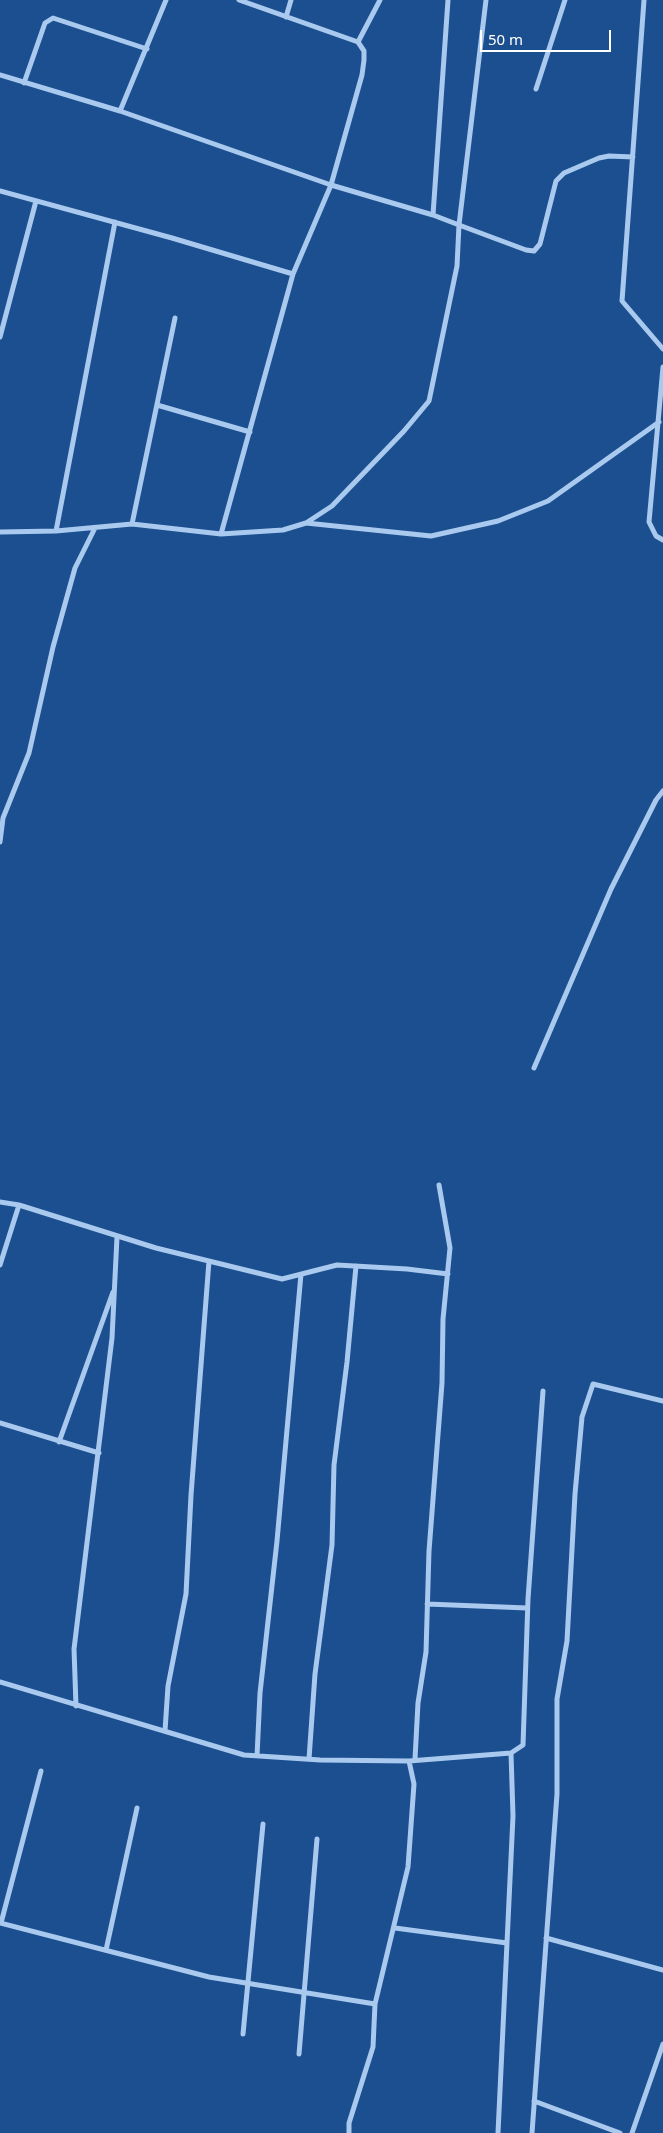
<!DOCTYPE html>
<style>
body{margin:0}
#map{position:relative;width:663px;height:2133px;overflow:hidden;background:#1b4f8f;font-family:"Noto Sans",sans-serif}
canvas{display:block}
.scale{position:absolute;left:480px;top:30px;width:131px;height:22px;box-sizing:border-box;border:2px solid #fff;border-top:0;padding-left:6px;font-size:15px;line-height:18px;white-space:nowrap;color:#fff;-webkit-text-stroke:4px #1b4f8f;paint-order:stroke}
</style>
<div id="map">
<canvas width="663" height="2133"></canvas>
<div class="scale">50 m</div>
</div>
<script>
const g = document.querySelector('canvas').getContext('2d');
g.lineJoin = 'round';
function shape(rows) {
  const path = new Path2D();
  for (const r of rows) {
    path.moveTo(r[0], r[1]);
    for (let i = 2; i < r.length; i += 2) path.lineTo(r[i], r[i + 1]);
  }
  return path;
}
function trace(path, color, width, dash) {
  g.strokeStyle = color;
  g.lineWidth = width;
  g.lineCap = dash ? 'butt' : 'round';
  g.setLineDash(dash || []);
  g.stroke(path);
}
const minor = shape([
 [486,0,459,225,526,250,534,251,540,244,556,181,564,173,599,158,609,156,633,157],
 [644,0,622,301,663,349],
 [286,17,291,0],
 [358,42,380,0],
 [0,75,120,111,331,185,433,215,459,225,457,266,429,401,404,431,332,506,306,523,283,530,221,534,132,524,56,531,0,532],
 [24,83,45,23,53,18,147,49],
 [536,89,565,0],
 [120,111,166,0],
 [0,191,172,238,293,274],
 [433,215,448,0],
 [0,337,36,201],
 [663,367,649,522,656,536,663,540],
 [157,405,250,432],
 [306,523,431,536,498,521,548,501,659,422],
 [132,524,175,318],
 [56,531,115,222],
 [221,534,293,274,331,185,362,75,364,60,364,51,358,42,239,0],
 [0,842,3,818,29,753,53,647,75,568,95,528],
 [534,1068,611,889,656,800,663,791],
 [0,1202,19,1205,156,1248,282,1279,337,1265,407,1269,448,1274],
 [0,1265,19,1205],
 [0,1423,99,1453],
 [59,1442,113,1292],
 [427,1604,527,1608],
 [0,1682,244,1755,320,1760,409,1761,511,1753,523,1745,528,1599,543,1391],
 [76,1706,74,1649,112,1338,117,1237],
 [165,1731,168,1686,186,1594,191,1495,209,1261],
 [257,1756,260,1693,277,1541,301,1274],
 [309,1759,315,1674,332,1545,334,1465,347,1362,356,1266],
 [415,1759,418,1703,426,1652,429,1551,442,1383,443,1319,450,1248,439,1185],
 [0,1923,209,1977,375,2004],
 [1,1923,41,1771],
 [395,1928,507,1943],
 [546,1938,663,1970],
 [106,1950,137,1808],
 [243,2034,263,1824],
 [299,2054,317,1839],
 [534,2101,620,2133],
 [349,2133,349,2123,373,2047,375,2004,408,1867,414,1784,409,1761],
 [498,2133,513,1816,511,1753],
 [532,2133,557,1794,557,1699,567,1641,575,1494,582,1417,593,1384,663,1401],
 [632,2133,663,2044]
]);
trace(minor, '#a9c9ee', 5);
</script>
